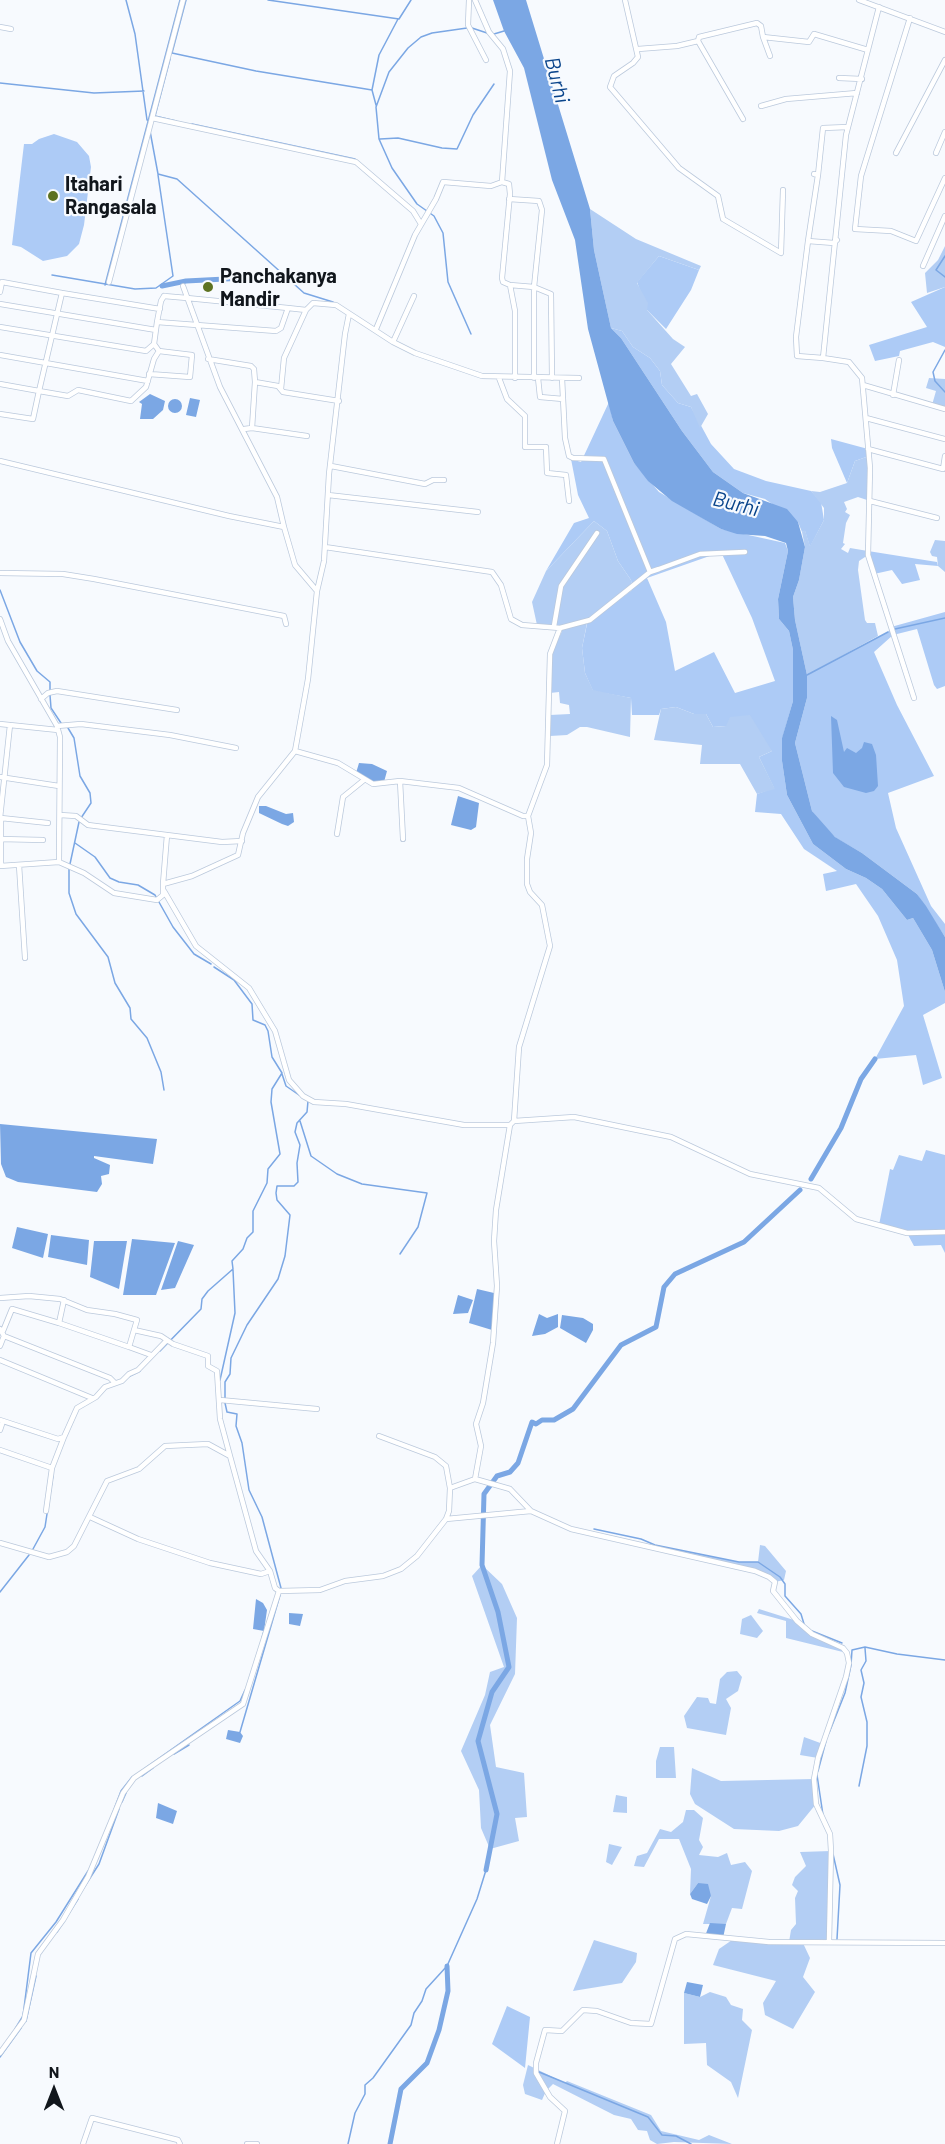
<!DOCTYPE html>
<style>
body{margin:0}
#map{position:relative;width:945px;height:2144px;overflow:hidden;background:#f7fafe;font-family:Barlow,sans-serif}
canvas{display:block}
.north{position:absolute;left:24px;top:2060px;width:60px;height:60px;-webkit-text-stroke:4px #f7fafe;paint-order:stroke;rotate:0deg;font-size:16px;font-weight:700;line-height:24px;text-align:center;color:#11161c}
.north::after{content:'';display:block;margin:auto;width:21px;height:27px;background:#11161c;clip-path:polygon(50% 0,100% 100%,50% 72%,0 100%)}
</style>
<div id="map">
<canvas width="945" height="2144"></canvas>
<div class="north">N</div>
</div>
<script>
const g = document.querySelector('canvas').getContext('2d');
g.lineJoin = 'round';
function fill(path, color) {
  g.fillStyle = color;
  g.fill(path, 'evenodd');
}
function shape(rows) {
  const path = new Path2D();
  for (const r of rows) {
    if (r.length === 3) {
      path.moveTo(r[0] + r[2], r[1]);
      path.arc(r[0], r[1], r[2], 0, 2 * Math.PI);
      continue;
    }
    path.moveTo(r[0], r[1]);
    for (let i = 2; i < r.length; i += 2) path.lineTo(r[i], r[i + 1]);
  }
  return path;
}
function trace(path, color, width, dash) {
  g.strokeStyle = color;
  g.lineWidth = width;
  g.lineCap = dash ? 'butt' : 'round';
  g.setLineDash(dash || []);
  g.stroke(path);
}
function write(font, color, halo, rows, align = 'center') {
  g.font = font + ' Barlow,sans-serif';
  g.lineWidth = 4.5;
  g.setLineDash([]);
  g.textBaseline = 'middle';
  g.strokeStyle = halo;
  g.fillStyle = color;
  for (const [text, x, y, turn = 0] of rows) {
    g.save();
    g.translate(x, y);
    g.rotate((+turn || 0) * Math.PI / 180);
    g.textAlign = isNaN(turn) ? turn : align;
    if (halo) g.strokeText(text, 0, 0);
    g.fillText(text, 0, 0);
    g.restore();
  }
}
const green = shape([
 [54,134,77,142,89,156,91,167,84,225,79,244,67,256,43,261,21,247,12,245,24,144,32,144,39,139],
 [659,256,699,270,691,290,666,329,647,310,637,282],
 [945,287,945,347,933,342,900,351,899,356,875,361,869,345,927,327,911,302],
 [611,328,622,331,633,347,650,358,660,371,662,385,678,403,691,407,711,444,734,469,766,481,811,491,821,502,824,520,810,547,805,531,802,532,798,522,765,499,743,493,713,472,682,431,621,338],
 [609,402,613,421,634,463,659,492,721,529,785,543,788,551,778,599,779,619,789,631,793,650,793,701,782,739,782,761,787,795,813,844,846,869,866,878,882,889,907,920,913,918,932,950,945,992,945,1003,923,1015,942,1078,923,1085,916,1055,875,1059,904,1006,897,960,878,916,856,884,826,891,823,874,837,871,804,849,781,814,755,812,757,794,774,788,759,757,772,751,726,726,713,727,706,714,694,714,676,707,661,709,659,715,632,715,631,698,593,691,585,673,582,648,587,624,632,590,631,580,618,561,607,531,594,521,546,571,574,523,589,518,578,495,571,459,581,462],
 [721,552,752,618,775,681,735,693,714,652,675,671,666,622,647,578],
 [831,439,868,449,869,456,855,461,847,483,832,448],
 [868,551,937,562,938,566,915,564,920,580,902,584,892,570,874,574],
 [945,612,945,686,937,689,934,685,917,629,893,635,874,652,897,705,934,776,888,793,896,828,931,906,945,924,945,937,917,894,862,853,836,838,820,823,812,811,795,743,807,698,807,675,888,632,891,627],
 [926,1150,945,1155,945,1253,941,1245,914,1246,907,1233,879,1225,890,1169,893,1170,899,1155,922,1161],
 [507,2006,530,2017,525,2068,492,2044]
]);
const forest = shape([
 [590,209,636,239,701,266,699,270,659,256,637,283,648,303,647,310,673,339,685,347,671,364,691,396,697,394,708,414,700,428,691,407,678,403,662,385,660,371,650,358,633,347,622,331,611,328,594,250],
 [945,246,945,287,927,293,925,273,938,260],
 [929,378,945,379,945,409,932,405,936,391,926,388],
 [869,456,870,501,858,497,844,502,847,509,845,512,850,515,846,523,843,543,845,544,841,549,848,553,850,548,868,551,868,555,859,561,858,570,865,620,867,623,875,623,878,636,807,675,795,620,793,597,799,580,805,547,802,532,805,530,810,546,824,520,824,508,811,491,820,492,847,483,855,461],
 [594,521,607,531,618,561,631,580,632,590,587,623,582,648,585,673,593,690,631,698,630,737,587,727,580,727,567,735,550,736,550,715,570,714,569,705,560,703,559,692,550,693,549,660,562,631,537,625,532,602,546,571],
 [935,540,945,541,945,572,938,566,937,557,932,556,930,552],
 [676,707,694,714,706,714,713,727,726,726,730,717,750,715,772,751,759,757,775,789,757,794,740,764,700,764,702,745,654,740,661,709],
 [655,1545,739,1562,758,1562,760,1545,765,1546,786,1571,784,1580,775,1582,755,1571,654,1549],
 [482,1565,502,1584,517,1618,515,1674,490,1725,496,1767,524,1773,527,1817,515,1818,519,1841,490,1849,481,1828,479,1790,461,1751,485,1695,490,1672,504,1667,472,1576],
 [759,1609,797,1621,812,1634,843,1648,847,1653,786,1638,786,1621,757,1613],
 [751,1615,763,1631,757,1638,740,1634,742,1619],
 [737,1671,742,1677,738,1691,726,1699,731,1708,726,1735,687,1728,684,1716,697,1697,708,1698,710,1703,716,1704,720,1679,727,1672],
 [804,1737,823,1744,818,1758,800,1755],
 [660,1747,674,1747,676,1778,656,1778,656,1761],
 [692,1768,721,1781,814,1779,816,1804,798,1826,779,1831,734,1829,695,1804,690,1794],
 [616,1795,627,1797,627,1813,613,1812],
 [686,1810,694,1810,703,1818,699,1840,703,1847,699,1855,718,1857,727,1853,731,1865,745,1862,752,1871,742,1909,732,1908,726,1924,703,1924,711,1896,698,1883,690,1894,691,1869,679,1839,659,1839,644,1867,634,1866,637,1856,647,1853,660,1829,671,1832,683,1822],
 [609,1844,622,1847,612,1865,606,1862],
 [831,1851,829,1942,802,1941,810,1958,803,1977,815,1992,793,2029,765,2015,763,2003,776,1981,713,1965,719,1949,735,1938,789,1942,791,1930,796,1924,795,1898,798,1891,792,1885,795,1877,806,1866,800,1852],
 [594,1940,637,1953,636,1962,622,1983,573,1991],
 [710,1992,726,1997,731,2005,743,2009,742,2020,752,2030,738,2098,731,2082,707,2065,706,2043,684,2044,684,1993,700,1997],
 [528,2065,565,2083,567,2081,651,2115,661,2131,699,2140,709,2135,732,2144,674,2142,657,2144,650,2140,647,2131,638,2130,631,2119,614,2115,553,2084,546,2091,542,2100,525,2094,523,2085]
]);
const water = shape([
 [493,0,526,0,590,209,594,250,611,328,621,338,682,431,713,472,743,493,787,509,798,522,805,547,799,580,793,597,795,620,807,675,807,698,795,743,812,811,835,837,862,853,917,894,926,906,945,937,945,992,932,950,913,918,907,920,882,889,866,878,846,869,813,844,787,795,782,761,782,738,793,701,793,650,789,631,779,619,778,599,788,551,786,543,765,536,737,534,721,529,672,501,648,481,634,463,613,421,588,329,575,240,552,180,524,68,504,31],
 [150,394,165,401,163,410,153,419,140,419,142,404,139,402],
 [190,398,200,400,196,417,186,415],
 [175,406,7],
 [831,716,837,720,844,752,847,748,856,753,862,748,864,742,872,744,876,755,878,786,874,791,866,793,844,787,833,773],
 [359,763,372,764,387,771,384,782,376,784,356,773],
 [458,796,479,803,476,827,471,830,451,825],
 [259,806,266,806,286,814,293,813,294,822,288,826,282,824,259,813],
 [0,1124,157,1139,153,1164,94,1156,94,1158,110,1165,109,1174,101,1176,102,1184,97,1192,18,1182,6,1177,1,1164],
 [17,1227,48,1234,43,1258,12,1248],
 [51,1235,89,1240,87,1265,48,1257],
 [132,1239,175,1243,156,1295,123,1295],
 [94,1241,127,1241,119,1289,90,1277],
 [178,1241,194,1245,175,1288,161,1290],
 [477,1289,494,1293,492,1330,469,1323],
 [458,1295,473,1300,468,1313,453,1314],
 [539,1314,547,1318,558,1314,558,1327,545,1334,532,1336],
 [562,1315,583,1318,593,1324,593,1330,586,1343,560,1328],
 [256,1599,263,1603,267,1610,264,1631,253,1629],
 [289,1613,303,1614,300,1626,289,1624],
 [228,1730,240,1732,243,1736,240,1743,226,1739],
 [158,1803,177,1811,173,1824,156,1818],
 [698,1883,708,1884,711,1896,707,1904,692,1899,690,1894],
 [710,1923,726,1924,723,1938,705,1936],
 [687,1982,703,1985,700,1997,684,1993]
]);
const stream = shape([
 [126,0,135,34,147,120],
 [186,0,172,53,256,71,372,90],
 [268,0,399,19,411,0],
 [467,28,432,33,421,37,408,48,389,72,376,107,379,139,392,168,417,204,434,216,443,233,448,282,471,334],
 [472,28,487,33],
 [494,34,504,31],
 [170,59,155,116,176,121],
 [0,83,94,93,144,91],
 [376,105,372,90,379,55,398,19],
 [192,124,355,159],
 [150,131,158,174,177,179,304,293,333,302],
 [380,139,398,138,442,148,457,149,473,115,494,84],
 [945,256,936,270,945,277],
 [52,275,135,289,156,288,173,276,158,175],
 [105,285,180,0],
 [945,350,933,372,935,381,945,392],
 [0,590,20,642,37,671,50,682,50,690],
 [895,629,945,618],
 [807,675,888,632],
 [50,695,51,708,61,723],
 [68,728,74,738,80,776,90,793,91,803,81,818],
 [75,843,95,857,110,878,119,882,138,885,155,895,173,927,194,954,211,964],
 [70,864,79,822],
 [69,869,69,893,76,914,108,957,115,983,130,1008,131,1019,147,1038,161,1072,164,1090],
 [282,1074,286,1086,299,1095],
 [300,1121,311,1156,337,1174,362,1184,427,1193,418,1227,400,1254],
 [160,1351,201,1309,202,1299,208,1291,233,1269,232,1261,243,1249,247,1238,253,1232,253,1211,267,1183,268,1169,280,1154,271,1102,272,1089,282,1073,272,1057,268,1031,265,1025,253,1020,252,1004,234,980,214,967],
 [128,1377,140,1371],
 [220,1380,235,1313,233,1270],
 [225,1398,225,1382,230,1374,231,1358,247,1325,278,1279,285,1256,290,1215,277,1200,276,1193,277,1186,294,1186,298,1182,297,1163,300,1145,295,1132,297,1123,307,1112,308,1101],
 [225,1403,227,1412,237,1414,236,1426,242,1443,249,1490,262,1517,281,1588],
 [594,1529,641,1539,655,1545,739,1562,758,1562,780,1577,785,1584,785,1596,801,1614,804,1624],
 [33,1549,45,1527,53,1475],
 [0,1592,29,1555],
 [812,1631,842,1643],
 [262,1638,264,1631],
 [240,1732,280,1595],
 [829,1733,845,1693,851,1665,852,1650,865,1647,897,1654,945,1660],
 [174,1754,189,1745],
 [141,1771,240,1701,245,1690],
 [818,1771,826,1741],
 [817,1775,823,1815],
 [142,1776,153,1768],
 [859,1786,867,1746,867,1722,861,1697,864,1683,861,1670,866,1661,865,1648],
 [122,1802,126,1793],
 [112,1815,121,1791,132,1777],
 [833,1854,840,1885,837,1939],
 [83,1889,99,1864,119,1809],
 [57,1932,78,1899],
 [26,2021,36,1976],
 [15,2029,23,2016,31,1953,56,1922,88,1871],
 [0,2057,21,2028],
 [539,2072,648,2117,662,2135,676,2136,691,2144],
 [348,2144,355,2113,365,2094,365,2085,373,2078,411,2025,414,2013,422,2001,426,1989,447,1966,477,1899,486,1870]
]);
const canal = shape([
 [162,286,186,281,284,276],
 [811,1179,841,1128,861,1079,875,1059],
 [486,1870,497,1814,478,1741,492,1692,509,1667,498,1612,482,1565,484,1494,497,1476,510,1472,518,1463,532,1422,536,1424,542,1420,554,1420,573,1409,621,1345,656,1327,664,1287,675,1274,744,1242,800,1190],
 [390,2144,401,2089,427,2063,439,2030,448,1991,447,1966]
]);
const minor = shape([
 [469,0,468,25,486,60],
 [475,0,489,32,503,49,510,71,502,182,509,184,510,194,502,278,503,282,510,285,515,311,515,378],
 [625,0,638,57,633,63,614,76,610,87,679,168,718,196,723,219,781,253,783,190],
 [859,0,945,32],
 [879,7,846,135,823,358,849,362,862,378,870,468,868,555,914,698],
 [910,18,861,176,855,229,891,231,916,241,945,178],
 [0,27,11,29],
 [763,37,770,56],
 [698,41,699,37,757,23,761,26,763,37,809,42,814,34,868,50],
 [638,49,677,46,698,41,743,119],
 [839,78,862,79],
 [761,106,786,99,857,93],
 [152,118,356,162,413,211,421,224],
 [896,153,945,60],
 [936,153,945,132],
 [814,174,818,175,823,128,848,127],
 [509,199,539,201,542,210,534,287,534,378],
 [808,241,818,175],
 [923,266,945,216],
 [109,282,183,0],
 [510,285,534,287,551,294,552,378],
 [183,286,220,387,277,497,284,527],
 [0,292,2,282,62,293],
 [164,296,187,298,288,308,281,328,276,331,157,322,161,301,164,296],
 [0,304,156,330],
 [288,308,306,310,313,303,336,305,393,342,415,353,482,376,579,378],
 [157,322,154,344,159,351,154,359,146,387,131,401,78,390,68,396,39,391,62,293,160,309],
 [0,327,146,351,154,344],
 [376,329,415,235,436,199,443,182,491,186,502,182],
 [393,342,414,296],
 [0,355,148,381],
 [823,358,797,356,796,337,808,241,834,243,837,240],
 [208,359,251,366,254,369,255,382,278,386,283,392,339,401],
 [149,374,190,377,192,355,159,351],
 [499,378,507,399,525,416,525,447,546,447,547,473,566,475,569,501],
 [538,378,540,397,563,399],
 [562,378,565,438,569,456,573,458,604,459,650,572],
 [0,384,39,391,33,419,0,414],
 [863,385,945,409],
 [281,389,284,358,306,310],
 [893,395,899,360],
 [866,418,945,439],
 [252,428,255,382],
 [244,429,252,428,307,436],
 [868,449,943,469,945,456],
 [0,461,229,516,284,527,295,565,317,591,308,679,295,751,338,763,373,784,400,781,459,788,523,816,528,816,547,765,550,654,560,628,590,620,650,572,659,569,700,554,745,552],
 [331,466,425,484,433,480,444,480],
 [328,495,478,512],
 [870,501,937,518],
 [325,547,492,572,501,585,511,619,522,625,560,628],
 [0,573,63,574,94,579,284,616,286,624],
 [317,591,324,561,329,474,345,334,349,314],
 [0,619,8,641,57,726,60,737,59,862],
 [554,626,561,586,597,533],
 [41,699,48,693,57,691,177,710],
 [0,724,58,730],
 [57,726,81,724,170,735,236,748],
 [0,777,59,786],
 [400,781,403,839],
 [60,815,76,816,88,825,222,842,242,841],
 [0,818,10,725],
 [337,834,343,797,364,780],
 [0,839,43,840],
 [19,865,25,958],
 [0,866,59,862,84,873,114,893,157,900,163,895,163,884,192,876,238,855,243,833,258,797,295,751],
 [1,866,1,818,48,823],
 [163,884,167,835],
 [164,891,196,946,249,988,275,1031,289,1080,303,1096,314,1102,346,1104,464,1125,510,1125,514,1121,574,1117,671,1137,750,1174,819,1188,856,1219,907,1233,945,1232],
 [514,1121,519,1047,550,946,542,905,530,892,527,884,527,859,531,833,528,816],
 [0,1298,29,1296,60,1299,87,1310,115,1314,137,1320,134,1330,161,1336,173,1344,208,1356,208,1366,217,1371,220,1419,230,1456],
 [59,1323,129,1347,134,1330],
 [0,1329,4,1336,110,1378,114,1382],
 [3,1331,12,1309,59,1323,64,1300],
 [0,1346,4,1336],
 [129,1347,151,1355],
 [0,1360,92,1398],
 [220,1400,317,1409],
 [0,1420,58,1439,64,1437,77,1408,96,1397,105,1387,122,1381,129,1374,138,1370,167,1340],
 [0,1430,3,1421],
 [379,1436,435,1457,446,1466,450,1488],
 [0,1450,52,1468,64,1437],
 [475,1479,510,1489,531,1511,571,1529,755,1571,769,1577,775,1582,773,1591,797,1621,812,1634,843,1648,847,1653,849,1663,846,1677,818,1758,814,1779,816,1804,830,1834,831,1851,829,1942],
 [46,1511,52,1468],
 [90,1517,138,1539,210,1563,261,1574,270,1571],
 [446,1519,531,1511],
 [0,1543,49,1557,67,1552,74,1546,107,1481,139,1469,165,1446,208,1444,230,1456,256,1551,270,1571,275,1588,279,1591,320,1590,345,1581,383,1576,401,1569,417,1556,446,1519,449,1511,450,1488,475,1479,481,1446,476,1424,483,1403,493,1343,497,1286,494,1241,496,1210,510,1125],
 [0,2053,24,2020,38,1954,63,1920,88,1877,123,1793,134,1778,243,1704,279,1591],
 [83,2144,92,2118,178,2140,180,2144],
 [247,2144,257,2144],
 [557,2144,565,2111,550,2097,536,2073,536,2063,545,2030,562,2031,583,2010,597,2011,631,2023,651,2024,675,1939,686,1934,769,1942,945,1943]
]);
const markers = [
 [53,196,6,"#5d7221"],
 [208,287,6,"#5d7221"]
];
const poiNames = [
 ["Itahari",65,184],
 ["Rangasala",65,207],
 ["Panchakanya",220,276],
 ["Mandir",220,299]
];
const waterNames = [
 ["Burhi",557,80,76],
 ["Burhi",736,504,14]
];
fill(green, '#adcbf6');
fill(forest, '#b3cef4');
fill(water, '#7ba7e4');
trace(stream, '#7ba7e4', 1.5);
trace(canal, '#7ba7e4', 5);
trace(minor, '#bbc9dc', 6);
trace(minor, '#fff', 4.5);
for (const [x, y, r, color] of markers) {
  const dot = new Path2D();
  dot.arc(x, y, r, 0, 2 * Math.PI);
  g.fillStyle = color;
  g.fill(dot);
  trace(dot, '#f7fafe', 2);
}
write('bold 20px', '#11161c', '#f7fafe', poiNames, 'left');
write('italic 21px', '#09448b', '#f7fafe', waterNames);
</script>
